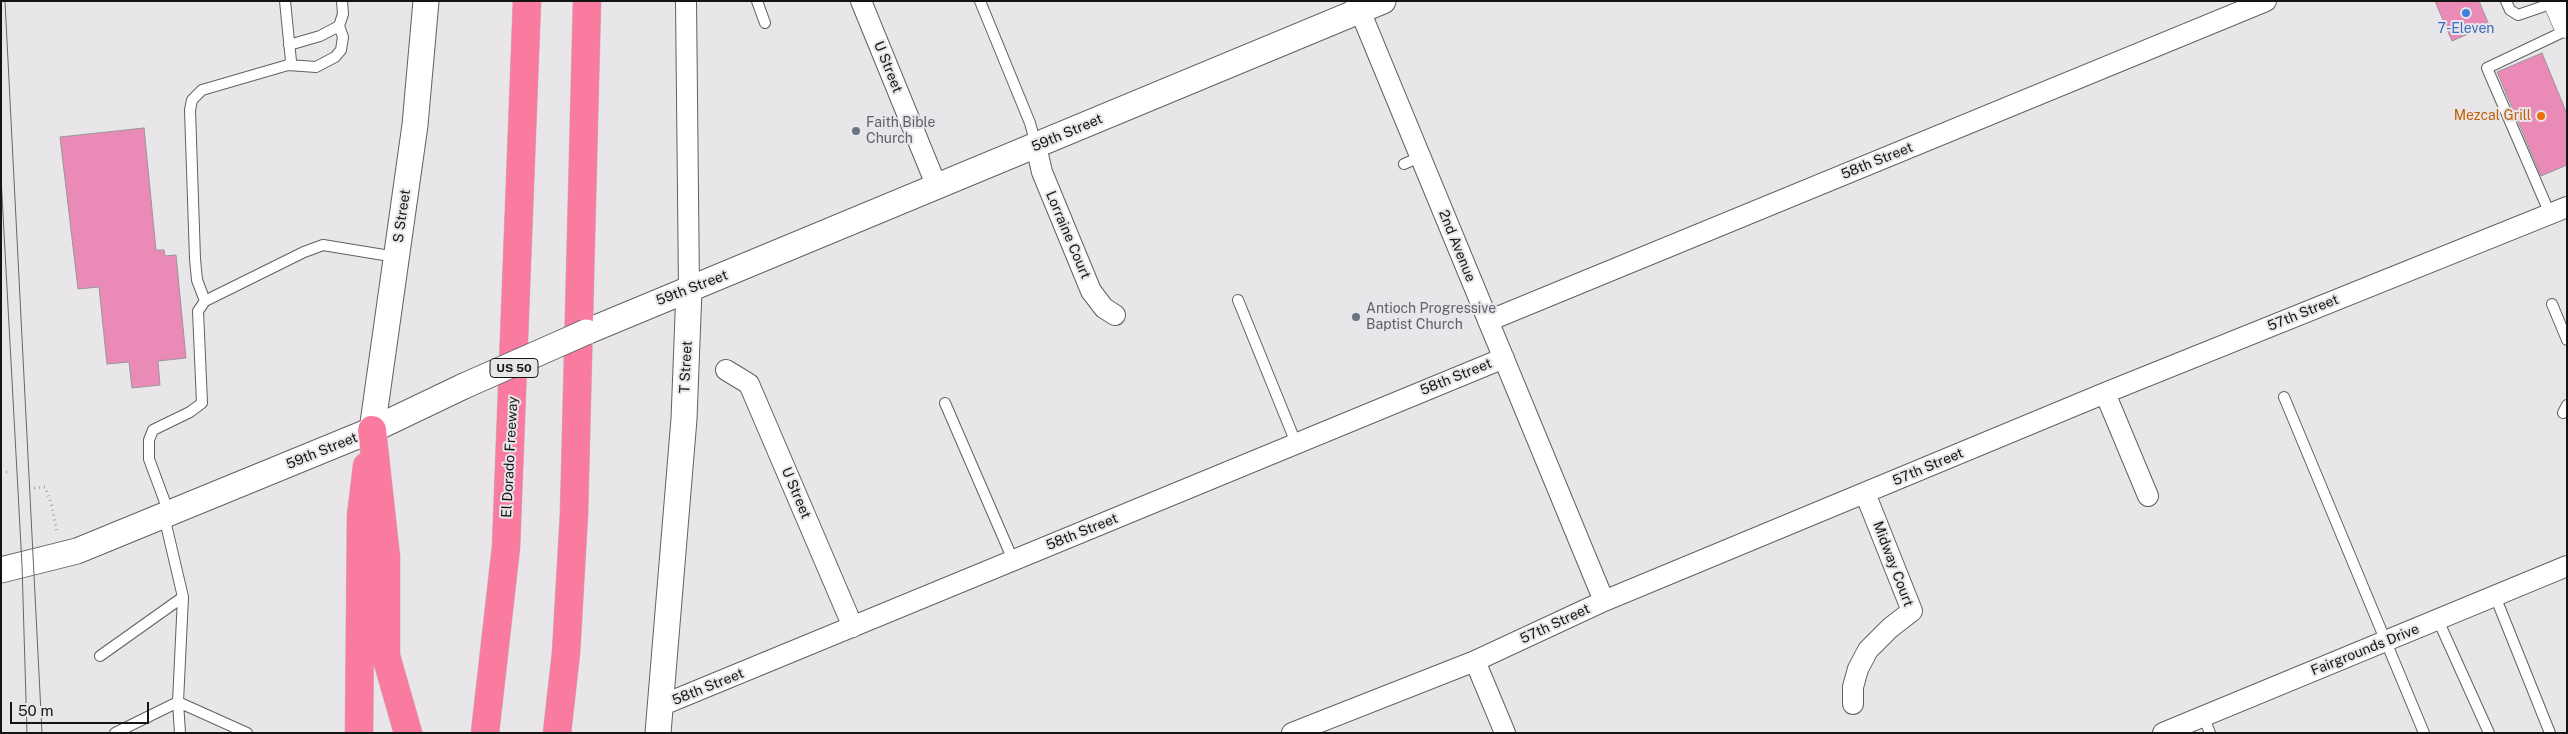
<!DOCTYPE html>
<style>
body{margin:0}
#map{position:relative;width:2568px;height:734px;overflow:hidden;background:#e8e6e9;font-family:"Public Sans",sans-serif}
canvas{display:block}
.frame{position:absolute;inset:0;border:2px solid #141415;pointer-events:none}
.scale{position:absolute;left:10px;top:702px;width:139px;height:22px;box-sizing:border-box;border:2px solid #141415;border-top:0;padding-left:6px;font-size:15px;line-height:18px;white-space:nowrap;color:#141415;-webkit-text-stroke:4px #e8e6e9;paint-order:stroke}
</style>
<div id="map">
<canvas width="2568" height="734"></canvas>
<div class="frame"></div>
<div class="scale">50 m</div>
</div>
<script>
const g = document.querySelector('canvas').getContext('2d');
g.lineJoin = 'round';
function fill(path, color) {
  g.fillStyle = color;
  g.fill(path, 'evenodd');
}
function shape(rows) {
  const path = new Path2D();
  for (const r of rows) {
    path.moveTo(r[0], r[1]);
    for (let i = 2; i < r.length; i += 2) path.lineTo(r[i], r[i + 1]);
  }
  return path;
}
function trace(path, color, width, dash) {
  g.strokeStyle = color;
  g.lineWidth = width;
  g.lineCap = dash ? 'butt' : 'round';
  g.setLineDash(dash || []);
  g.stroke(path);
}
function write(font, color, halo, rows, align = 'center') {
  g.font = font + ' "Public Sans",sans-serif';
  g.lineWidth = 4;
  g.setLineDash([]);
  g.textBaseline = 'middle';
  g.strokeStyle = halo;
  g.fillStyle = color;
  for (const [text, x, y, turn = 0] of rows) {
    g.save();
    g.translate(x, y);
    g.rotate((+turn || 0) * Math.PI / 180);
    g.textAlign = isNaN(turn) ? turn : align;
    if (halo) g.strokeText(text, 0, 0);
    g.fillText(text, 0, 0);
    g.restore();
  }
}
const building = shape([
 [2435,1,2479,1,2489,25,2452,41,2435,1],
 [2542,53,2567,114,2567,165,2541,176,2497,72,2542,53],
 [144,128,156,250,164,250,165,256,176,255,186,358,158,361,160,385,132,388,129,362,107,364,99,287,78,289,60,137,144,128]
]);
const path = shape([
 [1,472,11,472],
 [34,488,45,487,52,506,57,534]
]);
const service = shape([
 [285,1,291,61,288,65],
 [757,1,765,23],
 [980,1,1030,123,1036,145],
 [2506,1,2510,10,2518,15,2556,2],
 [289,45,320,36,339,26,343,14,342,1],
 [1404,164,1420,157],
 [2550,214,2487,68,2567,30],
 [1238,300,1296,443],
 [205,301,197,280,195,259,190,110,192,100,202,90,288,65,316,67,335,57,341,50,343,37,339,26],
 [2552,304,2567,340],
 [2284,397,2424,733],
 [945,403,1013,560],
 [2563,413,2567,405],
 [169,513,149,459,149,440,153,430,190,412,202,403,198,311,205,301,304,252,323,245,396,257],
 [164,516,183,597,178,702,180,733],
 [2495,596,2550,733],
 [2438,620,2489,733],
 [100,656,183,597],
 [178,702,247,733],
 [2203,716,2210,733],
 [115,733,178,702]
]);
const minor = shape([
 [686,1,689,290],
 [861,1,937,187],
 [1356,1,1604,601],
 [1036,146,1042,172,1091,291,1104,308,1115,315],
 [1488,321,2266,1],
 [726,370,749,384,853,627],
 [2105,393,2148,496],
 [1475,661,1505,733],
 [1853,704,1853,687,1858,669,1868,650,1890,628,1912,611,1865,493],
 [660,706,1504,358],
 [1292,733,1475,661,1604,601,2105,393,2567,207],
 [2163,733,2567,566]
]);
const tertiary = shape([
 [586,332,1383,1],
 [372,430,415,125,426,1],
 [1,570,77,551,372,430,464,386],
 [658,733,684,419,689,290]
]);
const secondary = shape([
 [2557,1,2567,24]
]);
const motorway = shape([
 [372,430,386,557,386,656,408,733],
 [359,733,361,516,367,466],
 [485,733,506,547,527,1],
 [557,733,566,653,574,514,587,1]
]);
const tram = shape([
 [5,1,42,733],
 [1,177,22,565,27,733]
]);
const tertiaryBridge = shape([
 [464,386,586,332]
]);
const markers = [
 [2466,13,5,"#3f7fe0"],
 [2541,116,5,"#e8710a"],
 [856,131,5,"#6b7280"],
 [1356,317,5,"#6b7280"]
];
const shields = [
 [514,368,48]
];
const shieldNames = [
 ["US 50",514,368]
];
const shopNames = [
 ["7-Eleven",2466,29]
];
const streetNames = [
 ["U Street",888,67,68],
 ["59th Street",1067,133,-23],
 ["58th Street",1877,161,-22],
 ["S Street",402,216,-82],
 ["Lorraine Court",1068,235,67],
 ["2nd Avenue",1457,246,68],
 ["59th Street",692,288,-21],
 ["57th Street",2303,313,-22],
 ["T Street",686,367,-87],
 ["58th Street",1456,377,-22],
 ["59th Street",322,451,-22],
 ["El Dorado Freeway",510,457,-87],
 ["57th Street",1928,467,-23],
 ["U Street",796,493,67],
 ["58th Street",1082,532,-22],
 ["Midway Court",1893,564,69],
 ["57th Street",1555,624,-25],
 ["Fairgrounds Drive",2365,650,-22],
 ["58th Street",708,687,-22]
];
const foodNames = [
 ["Mezcal Grill",2531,116]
];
const worshipNames = [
 ["Faith Bible",866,123],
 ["Church",866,139],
 ["Antioch Progressive",1366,309],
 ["Baptist Church",1366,325]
];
fill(building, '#ea8ab7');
trace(building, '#999697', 1);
trace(service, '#616062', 12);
trace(minor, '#616062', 22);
trace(tertiary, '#616062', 27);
trace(secondary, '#616062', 29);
trace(motorway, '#c2c2c2', 29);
trace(path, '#a6a5a7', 3, [1, 4]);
trace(service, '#fff', 10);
trace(minor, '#fff', 20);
trace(tertiary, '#fff', 25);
trace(secondary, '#fff', 28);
trace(motorway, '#fa7ba0', 28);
trace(tram, '#676668', 1);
trace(tertiaryBridge, '#616062', 27, []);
trace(tertiaryBridge, '#fff', 25);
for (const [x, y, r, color] of markers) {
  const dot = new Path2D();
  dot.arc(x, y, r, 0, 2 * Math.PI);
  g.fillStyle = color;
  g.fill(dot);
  trace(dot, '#e8e6e9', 2);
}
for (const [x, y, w] of shields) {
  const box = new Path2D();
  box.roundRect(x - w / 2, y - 9.5, w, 19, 4);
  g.fillStyle = '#e8e6e9';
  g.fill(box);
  trace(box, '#141415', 1);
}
write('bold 12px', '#141415', null, shieldNames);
write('14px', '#366cbe', '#e8e6e9', shopNames);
write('14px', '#141415', '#e8e6e9', streetNames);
write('14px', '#c56008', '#e8e6e9', foodNames, 'right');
write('14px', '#5b616d', '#e8e6e9', worshipNames, 'left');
</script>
